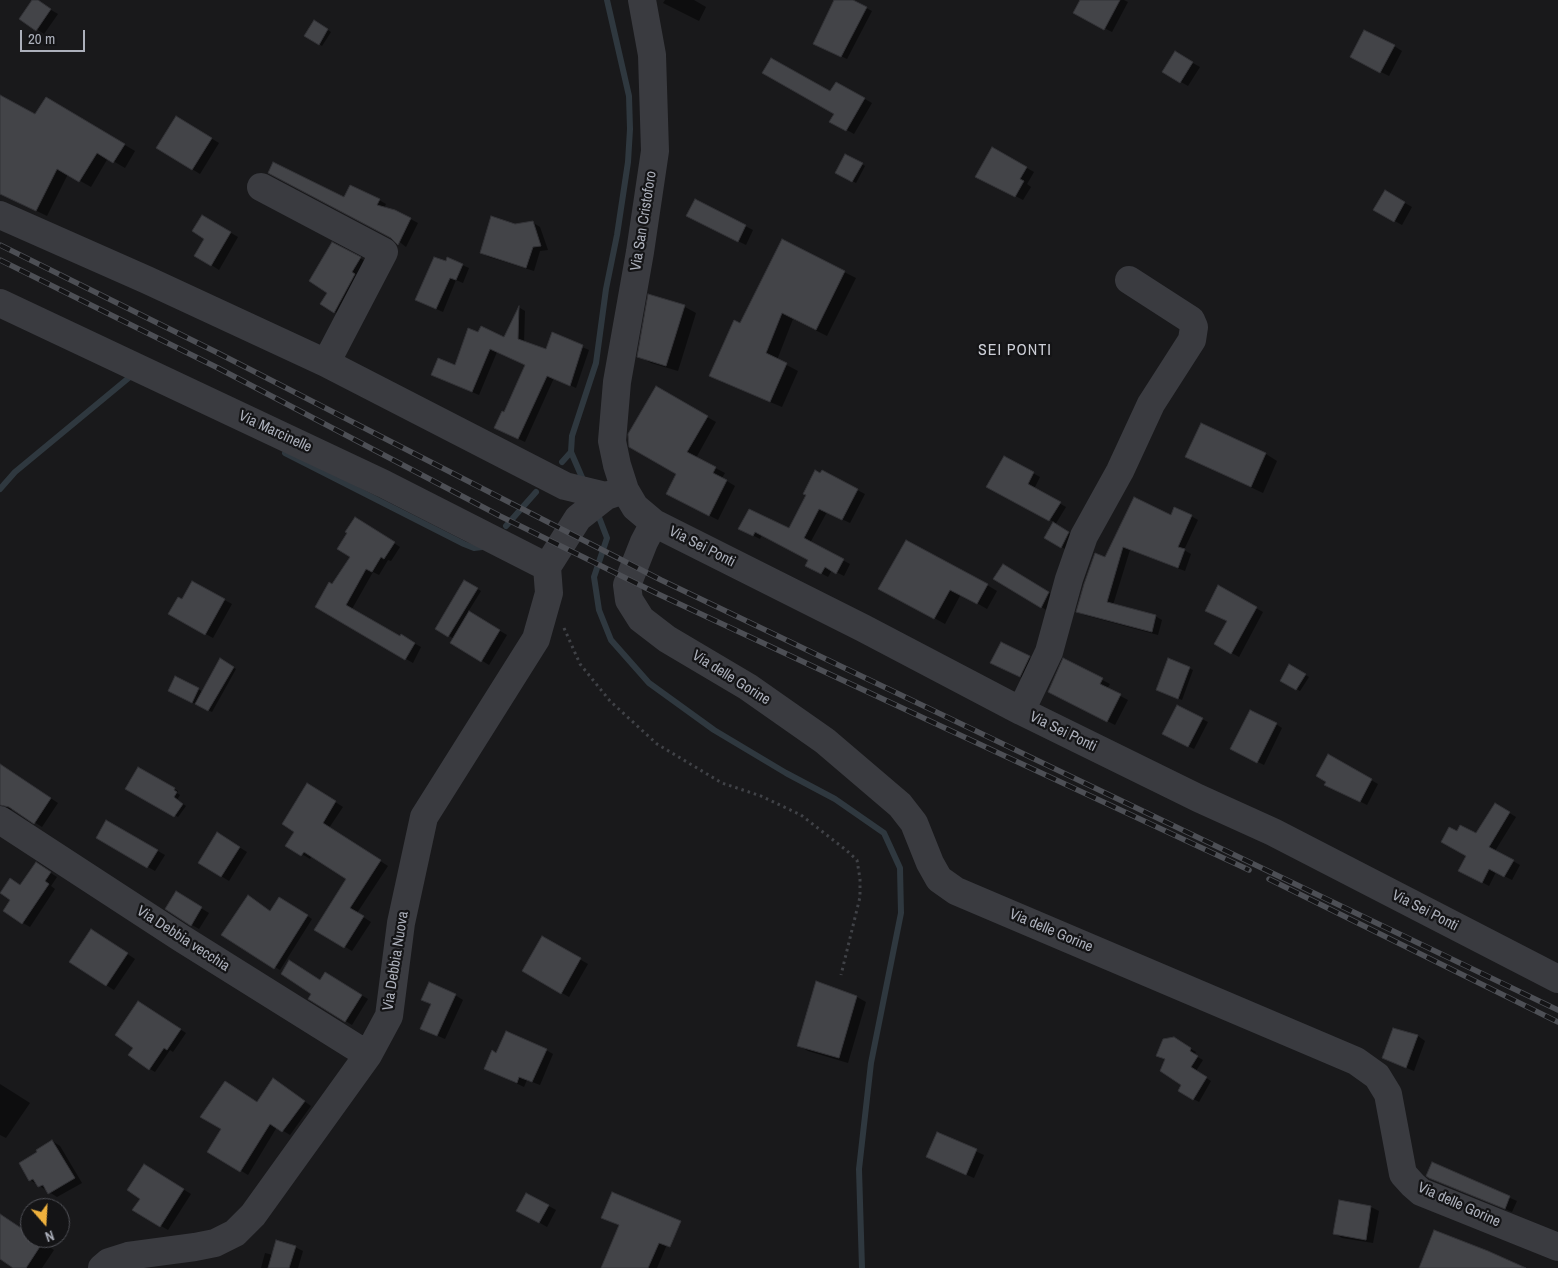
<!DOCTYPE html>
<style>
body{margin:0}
#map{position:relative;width:1558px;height:1268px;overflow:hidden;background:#19191b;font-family:"Archivo Narrow",sans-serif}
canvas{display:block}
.north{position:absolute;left:20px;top:1198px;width:50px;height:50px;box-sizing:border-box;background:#141416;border:1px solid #515258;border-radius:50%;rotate:161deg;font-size:14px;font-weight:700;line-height:20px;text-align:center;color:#acb0bb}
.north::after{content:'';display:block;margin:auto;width:18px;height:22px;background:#efb13d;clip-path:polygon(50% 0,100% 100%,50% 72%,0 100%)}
.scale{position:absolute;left:20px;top:30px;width:65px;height:22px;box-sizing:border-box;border:2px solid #acb0bb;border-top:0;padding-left:6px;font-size:15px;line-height:18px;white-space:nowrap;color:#acb0bb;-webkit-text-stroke:4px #141416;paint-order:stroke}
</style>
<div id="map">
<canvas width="1558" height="1268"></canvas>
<div class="north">N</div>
<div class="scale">20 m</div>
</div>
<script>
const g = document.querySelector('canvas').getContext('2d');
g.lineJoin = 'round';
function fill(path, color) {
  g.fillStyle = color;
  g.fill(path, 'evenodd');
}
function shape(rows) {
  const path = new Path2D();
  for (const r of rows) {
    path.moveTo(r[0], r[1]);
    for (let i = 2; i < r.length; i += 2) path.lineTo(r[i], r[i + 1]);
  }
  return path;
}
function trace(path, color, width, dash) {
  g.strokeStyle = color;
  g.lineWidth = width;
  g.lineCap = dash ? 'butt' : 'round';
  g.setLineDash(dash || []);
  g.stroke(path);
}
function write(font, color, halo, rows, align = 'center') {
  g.font = font + ' "Archivo Narrow",sans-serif';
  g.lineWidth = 4.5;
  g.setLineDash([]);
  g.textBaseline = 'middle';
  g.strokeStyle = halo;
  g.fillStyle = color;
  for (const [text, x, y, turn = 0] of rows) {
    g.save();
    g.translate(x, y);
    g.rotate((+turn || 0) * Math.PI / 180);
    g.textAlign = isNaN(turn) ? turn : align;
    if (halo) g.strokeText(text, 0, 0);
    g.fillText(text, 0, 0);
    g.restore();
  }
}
const shadow = shape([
 [34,0,58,14,44,34,21,19],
 [665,0,694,0,706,7,699,21,663,3],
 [836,0,851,0,872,11,847,59,820,46],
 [1082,0,1124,0,1128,2,1112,32,1075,13],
 [314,21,331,32,322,46,306,35],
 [1394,46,1402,51,1389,76,1359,61],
 [1175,53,1200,67,1188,86,1164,72],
 [836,83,872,103,854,134,831,121,836,113,830,93],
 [0,96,36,116,46,98,135,151,125,168,108,158,91,187,68,174,47,216,0,193],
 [176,117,219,143,200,174,158,148],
 [992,148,1034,172,1027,184,1031,187,1023,200,985,180],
 [846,155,865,166,856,183,836,172],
 [1385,192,1412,207,1402,225,1375,210],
 [345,199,379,200,386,204,384,208,395,211,418,223,406,247],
 [696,201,753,230,746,245,695,220],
 [202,216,238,237,219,270,196,255,206,238],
 [532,222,540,227,548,250,540,251,534,271,489,257,481,253,515,225],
 [782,241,856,278,827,336,793,319,777,360,798,371,782,407,722,382,711,375,741,325],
 [360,258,372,265,347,319,322,304],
 [446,263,462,265,469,268,463,283,456,280,443,312,423,303],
 [649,295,685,307,696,313,678,371,651,363,639,356],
 [520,308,525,311,524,343,546,350,552,334,589,350,576,388,554,378,525,442,502,431,505,414,526,365,497,352,479,395,439,378,456,366,479,333,505,339],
 [656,388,716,422,696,458,725,473,722,478,735,486,718,520,677,499,678,474],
 [1266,454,1277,461,1263,493,1187,457],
 [1004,457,1040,477,1034,489,1066,507,1055,525,1072,535,1065,549,1045,537,1054,522,988,486],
 [822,472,865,494,850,523,827,512,810,543,850,564,844,576,832,570,828,577,806,565,809,560,762,535,760,539,746,532,789,529],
 [1134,498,1171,516,1191,516,1198,520,1184,550,1191,554,1185,571,1130,550,1113,605,1155,616,1162,620,1158,635,1084,615,1078,611],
 [362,522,400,547,391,561,388,560,379,575,373,572,352,609,400,638,401,636,421,647,413,663,317,607,351,557],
 [1003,566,1056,597,1048,611,995,579],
 [464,581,481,591,468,612,507,635,489,665,452,642,454,639,437,628],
 [193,583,232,604,213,638,170,614,183,601],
 [987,585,997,591,987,609,961,594,945,624,880,588],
 [1218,587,1263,612,1239,657,1216,644,1228,621],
 [1029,658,1036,662,1027,680,999,667],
 [220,660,236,669,212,712,173,693,198,689,203,692],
 [1064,660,1110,684,1107,689,1128,700,1115,725,1057,695],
 [1168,660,1193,670,1182,700,1161,691],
 [1290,666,1309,677,1300,691,1281,680],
 [1178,707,1208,722,1194,749,1169,737],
 [1276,724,1282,728,1264,765,1238,752],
 [1328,756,1378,784,1367,805,1333,788],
 [0,765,58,803,42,827,15,810,5,809,0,805],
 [138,768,178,791,177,793,180,795,177,800,186,806,178,817,127,788],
 [315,789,343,807,329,828,388,866,357,913,371,922,352,951,316,929,347,879,312,856,310,859,287,845,296,831],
 [1496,805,1516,817,1495,851,1520,865,1512,880,1496,872,1489,886,1460,870,1468,856,1457,832,1477,835],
 [107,822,165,855,155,871,97,838],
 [218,834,247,852,229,881,200,863],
 [43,868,57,877,51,886,55,889,30,927,23,923],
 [176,893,209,913,199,929,192,925],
 [280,898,312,919,280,970,222,934,271,912],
 [99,935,135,959,114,990,106,985],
 [543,938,588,964,569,997,523,970],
 [326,974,368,999,352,1025,310,999],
 [455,995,463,1000,445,1039,429,1032,432,1005,423,1000],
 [857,997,866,1002,848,1063,808,1051,798,1045],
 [144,1006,186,1033,173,1052,170,1050,155,1072,150,1069,135,1047],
 [1394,1029,1418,1036,1425,1041,1414,1071,1383,1058],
 [1173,1039,1196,1052,1194,1055,1203,1060,1196,1071,1211,1081,1199,1102,1179,1091,1183,1084,1166,1060,1157,1055],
 [546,1050,553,1054,540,1085,527,1080,524,1087,493,1072,497,1054],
 [0,1084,30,1103,6,1138,0,1135],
 [280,1084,311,1106,290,1135,277,1127,248,1175,209,1151,257,1103],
 [938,1134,984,1155,974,1178,935,1161],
 [52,1141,60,1146,82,1183,57,1197,30,1180,39,1153],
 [1432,1164,1517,1201,1512,1212,1430,1177],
 [152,1170,191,1194,168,1230,134,1210,141,1198],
 [527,1194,556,1210,547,1227,518,1210],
 [1340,1201,1371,1207,1379,1211,1373,1243,1342,1238,1334,1233],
 [0,1215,30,1234,30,1238,36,1238,54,1250,42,1268,16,1268,0,1258],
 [609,1221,677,1221,657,1268,603,1268,620,1226],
 [295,1247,303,1251,298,1268,261,1268,265,1253,273,1255]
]);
const stream = shape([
 [285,453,464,544,474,548,482,547],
 [562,462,571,452],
 [584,482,571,452,572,436,596,363,606,289,617,235,628,162,630,129,629,96,607,0],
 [0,489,15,472,131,376,133,377],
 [597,512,607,538,594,577,599,610,611,640,649,683,714,730,786,773,835,799,884,833,900,868,901,913,871,1063,859,1169,862,1268],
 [506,526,536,492]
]);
const building = shape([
 [32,0,38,0,51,9,36,31,19,19,32,0],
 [834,0,853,0,867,7,841,57,813,44,834,0],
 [1080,0,1120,0,1104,30,1073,13,1080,0],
 [314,20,328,29,319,45,304,36,314,20],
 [1364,30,1395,45,1380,73,1350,57,1364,30],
 [1175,51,1193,62,1180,83,1162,72,1175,51],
 [771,58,830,91,836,82,865,98,846,131,829,122,834,114,762,73,771,58],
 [0,95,35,114,46,97,125,144,113,163,97,153,79,182,57,169,36,211,0,194,0,95],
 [176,116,212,138,192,170,156,148,176,116],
 [992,147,1027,167,1020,179,1024,181,1015,197,975,177,992,147],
 [845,154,863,163,852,182,835,173,845,154],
 [273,162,344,197,350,185,380,199,377,205,395,210,411,218,398,245,391,238,268,173,273,162],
 [1385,190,1405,202,1394,222,1373,210,1385,190],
 [695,199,746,225,738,242,686,216,695,199],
 [202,215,231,232,211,266,194,256,204,239,192,231,202,215],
 [491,216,515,224,533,221,541,246,533,247,526,268,480,253,491,216],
 [782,239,845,271,816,330,782,313,766,353,787,363,770,402,709,376,734,320,740,323,782,239],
 [332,242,361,257,352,272,355,274,334,313,320,304,327,293,309,281,332,242],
 [434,257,446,261,447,257,463,264,456,280,450,278,436,309,415,300,434,257],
 [648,294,685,305,666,366,637,357,648,294],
 [519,306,518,339,546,349,552,332,583,345,570,386,547,376,518,439,494,428,502,411,504,412,525,365,490,349,472,392,431,375,438,358,455,365,468,328,478,332,481,326,504,337,519,306],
 [656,386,708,416,687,452,716,467,713,473,727,480,709,516,666,494,676,474,629,447,628,434,656,386],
 [1201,423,1266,453,1251,487,1185,457,1201,423],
 [1004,456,1034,472,1028,484,1061,502,1049,521,986,487,1004,456],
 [815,470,820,473,822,470,858,489,842,520,819,509,804,538,844,559,836,574,825,567,821,574,805,566,808,560,755,532,753,536,738,529,749,509,789,528,806,495,803,494,815,470],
 [1134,497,1171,515,1174,507,1192,515,1178,547,1185,549,1178,568,1123,547,1107,602,1156,615,1152,632,1076,612,1084,584,1095,553,1105,557,1134,497],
 [355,517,395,542,384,559,381,557,372,572,366,569,346,605,400,636,401,634,415,643,405,660,315,607,329,582,332,584,350,557,337,549,347,533,345,532,355,517],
 [1053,522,1069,532,1061,548,1044,538,1053,522],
 [906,540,988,584,977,604,950,590,934,619,878,589,906,540],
 [1003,564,1049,592,1041,608,993,579,1003,564],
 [464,580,478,588,448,637,435,629,464,580],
 [192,581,225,599,205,635,168,614,178,597,182,599,192,581],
 [1218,585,1257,607,1231,654,1214,644,1227,621,1205,611,1218,585],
 [469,611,500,630,481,662,450,643,469,611],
 [1001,642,1030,656,1020,677,990,663,1001,642],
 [220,658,234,667,208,711,195,704,220,658],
 [1063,658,1103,678,1100,684,1121,694,1107,722,1048,692,1063,658],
 [1168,658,1190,667,1178,699,1156,690,1168,658],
 [1289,664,1306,674,1296,690,1280,681,1289,664],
 [175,676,199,688,192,703,168,691,175,676],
 [1177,705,1203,718,1188,747,1162,734,1177,705],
 [1250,710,1277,723,1257,763,1230,749,1250,710],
 [1328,754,1372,779,1360,802,1324,785,1326,782,1316,776,1328,754],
 [0,764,51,798,34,824,9,807,0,805,0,764],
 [138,767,175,788,174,790,177,792,174,797,183,804,174,817,125,789,138,767],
 [307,783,336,801,323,823,381,860,350,908,364,916,344,948,314,930,346,879,304,852,301,856,285,846,294,832,282,824,307,783],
 [1495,803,1510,812,1489,847,1514,860,1504,877,1489,869,1482,883,1458,871,1466,856,1441,842,1449,827,1457,831,1460,825,1476,833,1495,803],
 [106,820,158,850,147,868,96,838,106,820],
 [217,832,240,847,221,877,198,863,217,832],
 [36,862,51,872,45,881,49,884,22,924,3,911,10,900,0,893,10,878,20,885,36,862],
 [176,891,202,907,191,926,165,909,176,891],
 [248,895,270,911,279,897,308,915,274,969,221,935,248,895],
 [91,929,128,953,106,986,69,962,91,929],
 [542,936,581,958,561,994,522,971,542,936],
 [289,960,320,980,325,972,362,995,345,1022,308,999,311,994,281,974,289,960],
 [816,981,857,996,839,1058,797,1046,816,981],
 [429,982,456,994,437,1036,420,1029,431,1004,421,1000,429,982],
 [138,1001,181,1029,167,1050,164,1048,149,1070,128,1055,133,1048,115,1035,138,1001],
 [1393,1028,1418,1035,1406,1068,1382,1058,1393,1028],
 [506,1031,547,1049,532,1082,519,1077,517,1083,484,1069,492,1050,496,1053,506,1031],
 [1174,1037,1191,1048,1190,1051,1198,1056,1191,1067,1207,1077,1193,1100,1178,1091,1181,1085,1160,1071,1165,1059,1156,1056,1163,1039,1174,1037],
 [273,1078,305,1101,282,1132,270,1124,240,1172,207,1152,221,1129,200,1117,225,1081,257,1102,273,1078],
 [937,1132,977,1149,966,1175,926,1157,937,1132],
 [52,1140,75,1178,48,1194,43,1185,38,1187,33,1179,29,1181,19,1163,37,1152,36,1150,52,1140],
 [1432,1162,1510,1196,1505,1209,1429,1178,1426,1176,1432,1162],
 [144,1164,184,1189,160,1227,132,1210,140,1199,127,1190,144,1164],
 [612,1192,681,1221,670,1247,659,1243,648,1268,601,1268,619,1225,601,1218,612,1192],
 [526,1193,549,1205,539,1223,516,1211,526,1193],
 [1339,1200,1371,1206,1366,1240,1333,1234,1339,1200],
 [0,1214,30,1234,30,1238,37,1238,43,1242,26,1268,13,1268,0,1259,0,1214],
 [1434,1230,1488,1251,1526,1268,1419,1268,1434,1230],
 [276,1240,296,1246,289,1268,268,1268,276,1240]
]);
const path = shape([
 [564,628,580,664,610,701,657,744,722,783,761,796,801,815,846,850,857,860,860,879,860,897,841,975]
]);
const minor = shape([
 [642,0,652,55,655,151,640,252,617,382,612,441,617,465,625,490,635,507,654,523,863,628,1021,711,1198,798,1273,832,1558,979],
 [261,187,384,252,326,363],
 [0,215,147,280,326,363,565,486,606,496],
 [0,303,384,484,547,567],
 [654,523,644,542,627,585,629,600,641,619,667,639,748,687,825,741,900,805,914,823,930,863,939,879,956,891,1356,1061,1377,1076,1388,1094,1403,1174,1413,1185,1421,1192,1558,1247],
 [547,567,578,518,606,496,618,492],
 [1021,711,1049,652,1069,579,1084,536,1120,471,1151,404,1192,340,1194,327,1191,320,1129,280],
 [0,820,181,938,368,1055],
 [102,1268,109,1262,128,1256,195,1247,215,1243,235,1233,253,1215,368,1055,389,1016,401,923,424,817,536,639,549,593,547,567]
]);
const rail = shape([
 [0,245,216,352,661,580,1558,1010],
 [0,260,218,368,500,516,658,594,1249,870],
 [1269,879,1558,1022]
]);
const streetNames = [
 ["Via San Cristoforo",644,221,-81],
 ["Via Marcinelle",275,432,25],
 ["Via Sei Ponti",702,547,27],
 ["Via delle Gorine",731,678,32],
 ["Via Sei Ponti",1063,732,26],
 ["Via Sei Ponti",1425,911,27],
 ["Via delle Gorine",1051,931,23],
 ["Via Debbia vecchia",183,939,33],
 ["Via Debbia Nuova",396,961,-81],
 ["Via delle Gorine",1459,1205,24]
];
const neighbourhoodNames = [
 ["SEI PONTI",1015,351]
];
fill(shadow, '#0007');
trace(stream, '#2f383f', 6);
fill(building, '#434448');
trace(building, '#333337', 1);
trace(path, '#404247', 3, [2.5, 4]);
trace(minor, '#3a3b40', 28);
trace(rail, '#4d4f55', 5.5);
trace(rail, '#141416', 4, [11]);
write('15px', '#acb0bb', '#141416', streetNames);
g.letterSpacing = '1px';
write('16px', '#cdcfd7', '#141416', neighbourhoodNames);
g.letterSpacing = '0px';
</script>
